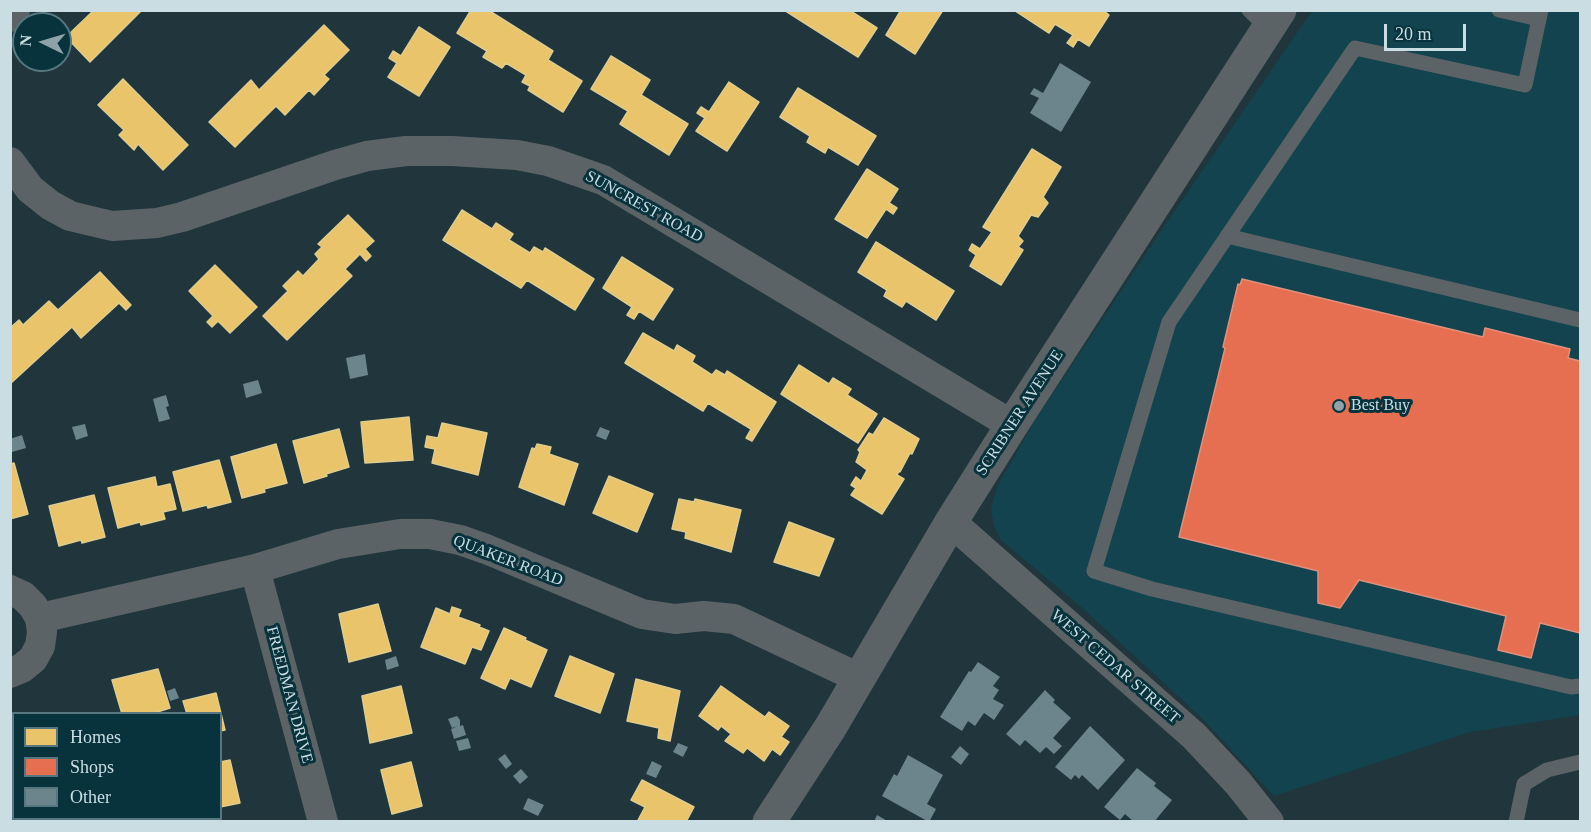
<!DOCTYPE html>
<style>
body{margin:0}
#map{position:relative;width:1591px;height:832px;overflow:hidden;background:#20363c;font-family:"Times New Roman",serif}
canvas{display:block}
.frame{position:absolute;inset:0;border:12px solid #c9dde3;pointer-events:none}
.legend{position:absolute;left:12px;top:712px;width:210px;height:108px;box-sizing:border-box;background:#09333c;border:2px solid #56777f;margin:0;padding:8px 10px;list-style:none;font-size:18px;color:#c9dde3}
.legend li{display:flex;align-items:center;gap:12px;height:30px}
.legend b{width:30px;border:2px solid #56777f}
.north{position:absolute;left:12px;top:12px;width:60px;height:60px;box-sizing:border-box;background:#09333c;border:2px solid #56777f;border-radius:50%;rotate:275deg;font-size:16px;font-weight:700;line-height:24px;text-align:center;color:#c9dde3}
.north::after{content:'';display:block;margin:auto;width:21px;height:27px;background:#8ea3a9;clip-path:polygon(50% 0,100% 100%,50% 72%,0 100%)}
.scale{position:absolute;left:1384px;top:24px;width:82px;height:27px;box-sizing:border-box;border:3px solid #c9dde3;border-top:0;padding-left:8px;font-size:18px;line-height:21px;white-space:nowrap;color:#c9dde3;-webkit-text-stroke:4px #09333c;paint-order:stroke}
</style>
<div id="map">
<canvas width="1591" height="832"></canvas>
<div class="frame"></div>
<ul class="legend">
<li><b style="height:16px;background:#e9c46a"></b>Homes</li>
<li><b style="height:16px;background:#e76f51"></b>Shops</li>
<li><b style="height:16px;background:#6c858c"></b>Other</li>
</ul>
<div class="north">N</div>
<div class="scale">20 m</div>
</div>
<script>
const g = document.querySelector('canvas').getContext('2d');
g.lineJoin = 'round';
function fill(path, color) {
  g.fillStyle = color;
  g.fill(path, 'evenodd');
}
function shape(rows) {
  const path = new Path2D();
  for (const r of rows) {
    path.moveTo(r[0], r[1]);
    for (let i = 2; i < r.length; i += 2) path.lineTo(r[i], r[i + 1]);
  }
  return path;
}
function trace(path, color, width, dash) {
  g.strokeStyle = color;
  g.lineWidth = width;
  g.lineCap = dash ? 'butt' : 'round';
  g.setLineDash(dash || []);
  g.stroke(path);
}
function write(font, color, halo, rows, align = 'center') {
  g.font = font + ' "Times New Roman",serif';
  g.lineWidth = 6;
  g.setLineDash([]);
  g.textBaseline = 'middle';
  g.strokeStyle = halo;
  g.fillStyle = color;
  for (const [text, x, y, turn = 0] of rows) {
    g.save();
    g.translate(x, y);
    g.rotate((+turn || 0) * Math.PI / 180);
    g.textAlign = isNaN(turn) ? turn : align;
    if (halo) g.strokeText(text, 0, 0);
    g.fillText(text, 0, 0);
    g.restore();
  }
}
const built = shape([
 [1312,11,1580,11,1580,715,1470,732,1274,796,1202,718,1080,606,1001,540,994,526,991,509,997,487,1034,422,1163,228]
]);
const homes = shape([
 [91,10,142,10,90,62,66,37,92,12,91,10],
 [471,10,488,10,553,51,548,60,582,81,563,112,528,90,530,86,522,82,526,75,506,63,502,68,483,57,487,51,457,33,471,10],
 [784,10,849,10,877,28,858,57,784,10],
 [901,10,943,10,915,54,886,35,901,10],
 [1014,10,1103,10,1109,15,1089,46,1078,39,1073,47,1067,43,1073,35,1055,24,1049,33,1014,10],
 [324,25,349,50,324,75,329,79,314,95,309,90,285,115,276,106,235,147,209,122,251,80,259,90,324,25],
 [419,27,450,47,419,96,388,77,397,63,389,58,393,51,401,56,419,27],
 [611,56,650,80,641,95,688,124,669,155,620,124,628,111,591,89,611,56],
 [123,79,188,145,163,170,138,144,134,150,119,135,124,130,98,105,123,79],
 [729,82,759,102,727,151,696,131,705,118,697,113,701,107,709,112,729,82],
 [798,88,876,136,858,165,828,147,825,153,807,142,810,136,780,117,798,88],
 [1032,149,1061,167,1043,197,1048,203,1038,217,1031,215,1018,236,1023,241,1018,247,1023,250,1001,285,970,266,976,255,969,250,972,244,980,249,992,232,983,227,1032,149],
 [867,169,898,189,889,203,897,208,893,214,886,209,867,238,835,219,867,169],
 [462,210,492,229,496,223,513,234,509,240,530,253,534,247,543,252,545,248,594,279,575,310,527,280,521,288,443,240,462,210],
 [348,215,374,241,365,249,371,256,366,261,360,254,345,269,352,276,287,340,263,316,288,291,283,286,298,271,303,276,319,259,315,254,322,247,318,244,348,215],
 [876,242,954,291,936,320,906,301,902,307,884,296,887,290,858,272,876,242],
 [622,257,673,289,653,320,639,311,634,319,627,315,632,307,603,288,622,257],
 [215,265,257,307,230,333,218,321,212,327,207,322,213,316,189,291,215,265],
 [100,272,131,305,126,310,119,303,81,338,72,327,10,384,10,328,19,320,23,325,49,301,58,310,100,272],
 [643,333,674,351,677,345,695,356,692,362,712,375,716,370,725,375,727,371,776,402,752,441,746,438,751,429,708,403,703,411,625,363,643,333],
 [799,365,829,384,833,378,851,389,847,395,877,414,858,443,781,394,799,365],
 [409,417,413,460,365,463,361,422,409,417],
 [884,418,919,439,912,454,910,453,900,472,899,471,897,475,904,479,882,514,851,495,856,488,851,485,856,477,861,481,867,470,856,462,860,452,858,450,869,433,873,435,884,418],
 [442,423,487,433,478,475,432,463,435,449,425,447,427,436,438,438,442,423],
 [339,429,349,467,326,474,327,476,304,483,293,441,339,429],
 [276,444,287,483,264,489,265,492,242,498,231,457,276,444],
 [537,444,551,447,549,454,578,464,564,505,519,487,532,448,535,449,537,444],
 [219,460,231,502,208,508,207,505,183,511,173,472,219,460],
 [14,463,28,514,10,519,10,464,14,463],
 [609,476,653,494,637,532,593,513,609,476],
 [155,477,157,487,170,484,176,509,163,512,165,519,141,525,140,522,118,528,108,488,155,477],
 [94,495,105,537,82,543,81,540,59,546,49,506,94,495],
 [679,499,694,502,695,499,741,510,731,552,685,538,686,532,672,529,679,499],
 [789,522,834,539,819,576,774,562,789,522],
 [378,604,391,651,349,662,339,614,378,604],
 [452,607,461,610,458,617,480,625,479,627,489,631,481,650,472,647,465,664,421,647,436,608,450,614,452,607],
 [504,628,526,638,525,640,547,650,531,687,510,678,505,689,481,678,504,628],
 [570,656,614,674,600,713,555,696,570,656],
 [158,669,170,708,151,714,122,714,112,680,158,669],
 [636,679,680,691,670,741,658,738,659,728,627,721,636,679],
 [401,686,412,733,370,743,362,696,401,686],
 [721,686,765,717,769,712,789,726,781,737,789,742,780,755,772,749,764,761,747,748,743,753,725,741,731,734,721,726,718,730,699,716,721,686],
 [216,693,225,730,220,731,220,714,187,714,183,701,216,693],
 [14,749,14,790,10,791,10,750,14,749],
 [230,760,240,803,220,807,220,762,230,760],
 [411,762,422,806,392,814,381,770,411,762],
 [642,780,694,807,686,822,637,822,645,807,631,800,642,780]
]);
const shops = shape([
 [1242,279,1483,337,1485,328,1570,349,1568,358,1580,361,1580,633,1540,623,1531,658,1498,650,1506,616,1359,580,1340,608,1318,603,1318,571,1179,537,1225,348,1223,347,1238,284,1240,285,1242,279]
]);
const building = shape([
 [1060,63,1091,82,1061,132,1030,113,1039,98,1030,94,1034,88,1043,93],
 [365,354,368,375,350,379,346,358],
 [258,380,262,393,246,398,243,384],
 [166,395,169,406,166,407,170,419,159,422,153,399],
 [85,424,88,436,76,440,72,427],
 [600,427,610,431,606,440,596,436],
 [22,435,26,448,12,452,10,439],
 [396,656,399,666,387,670,385,660],
 [978,662,1000,677,993,686,999,690,993,699,1004,705,994,720,984,713,975,726,968,721,962,731,940,717,969,671,971,672],
 [175,688,179,698,170,701,167,691],
 [1045,690,1055,700,1053,702,1071,718,1053,738,1062,746,1054,754,1046,747,1040,753,1025,740,1020,746,1006,734],
 [457,716,460,720,460,726,463,725,466,735,454,739,451,729,458,726,452,728,448,719],
 [1090,726,1125,760,1098,790,1082,775,1079,779,1075,775,1071,780,1055,767],
 [468,738,471,748,459,751,456,741],
 [678,743,688,747,683,757,673,752],
 [960,746,969,754,961,765,951,757],
 [505,754,512,764,506,769,498,759],
 [908,755,943,775,927,804,936,809,929,822,882,796,894,774,897,776],
 [652,761,662,766,656,778,646,774],
 [1137,768,1156,783,1154,786,1172,800,1154,822,1134,822,1125,814,1120,820,1104,807],
 [521,769,528,777,520,784,513,776],
 [528,798,544,805,538,816,523,809],
 [877,815,889,822,874,822]
]);
const service = shape([
 [1249,10,1267,28],
 [1499,10,1539,19,1541,10],
 [1539,19,1525,85,1355,48,1169,322,1094,571,1152,589,1571,687,1580,686],
 [1227,236,1580,320],
 [1516,822,1524,784,1547,770,1580,762]
]);
const minor = shape([
 [10,17,15,10],
 [10,162,30,189,50,205,70,216,112,226,157,223,182,217,335,165,367,156,406,151,452,151,517,155,548,161,603,180,1012,425],
 [951,522,1194,736,1238,783,1269,822],
 [255,569,323,822],
 [10,590,23,596,33,606,40,618,42,632,40,646,33,659,22,668,10,673],
 [40,618,255,569,338,544,400,534,430,534,460,540,486,549,642,614,675,619,704,616,734,619,859,678]
]);
const tertiary = shape([
 [769,822,830,728,951,522,1012,425,1280,10]
]);
const markers = [
 [1339,406,6,"#8ea3a9"]
];
const streetNames = [
 ["SUNCREST ROAD",644,207,29],
 ["SCRIBNER AVENUE",1020,413,-57],
 ["QUAKER ROAD",508,561,21],
 ["WEST CEDAR STREET",1115,667,41],
 ["FREEDMAN DRIVE",289,695,75]
];
const poiNames = [
 ["Best Buy",1351,406]
];
fill(built, '#12434e');
fill(homes, '#e9c46a');
trace(homes, '#dfcc8e', 1.5);
fill(shops, '#e76f51');
trace(shops, '#de907d', 1.5);
fill(building, '#6c858c');
trace(service, '#5c6366', 15);
trace(minor, '#5c6366', 30);
trace(tertiary, '#5c6366', 33);
for (const [x, y, r, color] of markers) {
  const dot = new Path2D();
  dot.arc(x, y, r, 0, 2 * Math.PI);
  g.fillStyle = color;
  g.fill(dot);
  trace(dot, '#09333c', 2);
}
write('16px', '#c9dde3', '#09333c', streetNames);
write('16px', '#c9dde3', '#09333c', poiNames, 'left');
</script>
